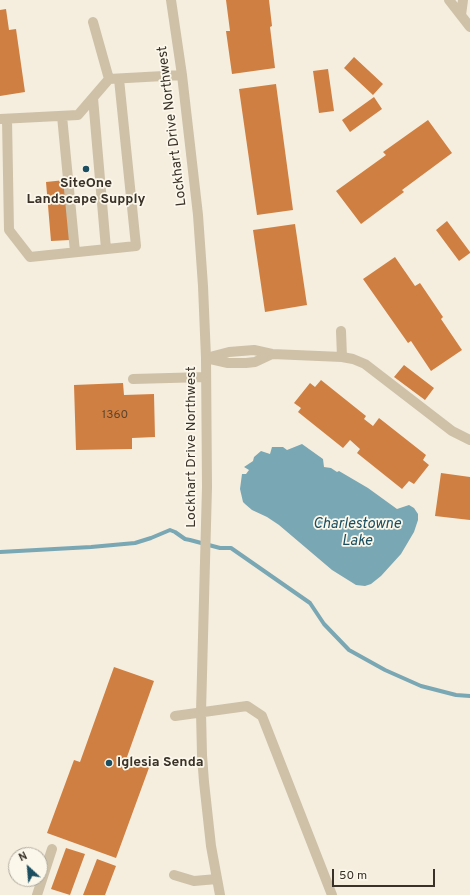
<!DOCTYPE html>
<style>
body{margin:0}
#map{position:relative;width:470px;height:895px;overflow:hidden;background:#f5eede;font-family:Overpass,sans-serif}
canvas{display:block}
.north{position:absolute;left:8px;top:847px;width:40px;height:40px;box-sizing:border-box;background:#fbf7eb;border:1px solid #aea89d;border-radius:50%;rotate:334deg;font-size:11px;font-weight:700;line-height:16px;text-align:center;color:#3a3229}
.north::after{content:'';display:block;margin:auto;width:14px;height:18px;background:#1b4e60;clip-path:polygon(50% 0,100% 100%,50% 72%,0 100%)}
.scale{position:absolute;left:332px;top:869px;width:103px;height:18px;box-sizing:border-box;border:2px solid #3a3229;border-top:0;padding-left:5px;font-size:12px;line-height:14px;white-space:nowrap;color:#3a3229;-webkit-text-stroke:3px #fbf7eb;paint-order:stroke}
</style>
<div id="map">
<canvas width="470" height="895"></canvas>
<div class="north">N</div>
<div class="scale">50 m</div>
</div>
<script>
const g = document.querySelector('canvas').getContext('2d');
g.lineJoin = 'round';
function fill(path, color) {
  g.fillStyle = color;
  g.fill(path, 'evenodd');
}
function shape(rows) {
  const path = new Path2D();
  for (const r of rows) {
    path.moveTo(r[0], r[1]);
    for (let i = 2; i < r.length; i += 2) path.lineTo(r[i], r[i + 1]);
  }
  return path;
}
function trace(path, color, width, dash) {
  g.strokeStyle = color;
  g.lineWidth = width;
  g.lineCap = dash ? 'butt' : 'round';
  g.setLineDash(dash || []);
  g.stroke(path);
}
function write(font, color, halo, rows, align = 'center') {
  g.font = font + ' Overpass,sans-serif';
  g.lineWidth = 3.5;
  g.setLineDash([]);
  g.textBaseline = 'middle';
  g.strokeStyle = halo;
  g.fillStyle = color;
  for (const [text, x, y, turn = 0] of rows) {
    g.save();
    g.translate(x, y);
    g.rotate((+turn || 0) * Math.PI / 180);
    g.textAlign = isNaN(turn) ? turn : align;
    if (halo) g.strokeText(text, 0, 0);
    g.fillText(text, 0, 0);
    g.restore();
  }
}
const water = shape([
 [302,444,323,459,324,467,331,468,337,472,339,471,368,488,397,509,409,505,414,508,418,514,418,520,414,532,401,554,381,576,371,584,365,586,356,585,332,570,279,525,267,517,252,510,245,504,243,502,240,489,242,474,246,474,249,470,244,467,253,461,254,457,261,451,270,454,272,447,283,447,287,450]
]);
const stream = shape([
 [0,552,91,547,135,543,151,538,170,530,175,532,185,539,190,540,220,548,231,548,310,603,324,624,349,650,385,670,421,686,456,695,470,696]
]);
const building = shape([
 [226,0,269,0,272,26,270,27,275,68,232,74,226,31,230,31],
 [6,9,9,30,16,29,25,92,0,96,0,10],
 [354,57,383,84,373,95,344,68],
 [328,69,334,111,319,113,313,71],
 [276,84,293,210,257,215,239,89],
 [374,97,382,109,350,132,342,120],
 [428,120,452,153,402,190,404,192,361,224,336,191,386,155,383,152],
 [65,180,70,240,51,241,46,182],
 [447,221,470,252,470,253,459,261,436,230],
 [295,224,307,305,265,312,253,230],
 [395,257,415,286,420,283,443,317,441,319,462,350,431,371,411,341,408,343,363,279],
 [404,365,434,388,425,400,394,377],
 [321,380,366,416,364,419,373,426,379,418,426,455,423,460,429,465,414,484,409,481,402,489,357,453,360,449,350,440,343,448,298,412,301,408,294,403,310,383,315,387],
 [123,383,124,395,154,394,155,437,132,438,132,449,76,450,74,385],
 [441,473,470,477,470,520,435,516],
 [114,667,154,681,127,757,150,765,116,858,47,833,74,760,80,762],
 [66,848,85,854,70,895,51,889],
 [97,859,116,866,105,895,83,895]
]);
const minor = shape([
 [171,0,182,75,198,215,203,286,206,358,207,487,201,712,202,755,204,782,211,846,220,895],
 [449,0,470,27],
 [461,15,463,0],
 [93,22,109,79],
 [93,98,106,249],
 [62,116,75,252],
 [0,119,78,115,109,79,182,75],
 [7,119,9,230,30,257,136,246,119,79],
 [341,331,342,357],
 [206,358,229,352,254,350,272,354,342,357,353,359,365,364,452,431,470,440],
 [206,358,228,363,246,363,255,362,272,354],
 [133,379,206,377],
 [175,716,247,706,262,716,332,895],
 [174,875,194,881,217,879],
 [37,895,52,849]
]);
const markers = [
 [86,169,4,"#1b4e60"],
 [109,763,4,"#1b4e60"]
];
const numberNames = [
 ["1360",115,416]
];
const streetNames = [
 ["Lockhart Drive Northwest",173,126,-97],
 ["Lockhart Drive Northwest",192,447,-90]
];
const poiNames = [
 ["SiteOne",86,184],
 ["Landscape Supply",86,200],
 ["Iglesia Senda",117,763,"left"]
];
const waterNames = [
 ["Charlestowne",357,525],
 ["Lake",357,542]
];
fill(water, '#7aa7b4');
trace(stream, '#7aa7b4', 4);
fill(building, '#cf7f41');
trace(minor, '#cec1a8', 10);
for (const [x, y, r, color] of markers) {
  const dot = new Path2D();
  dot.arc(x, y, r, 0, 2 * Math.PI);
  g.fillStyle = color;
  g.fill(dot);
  trace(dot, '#fbf7eb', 1.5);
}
write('12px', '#5f452f', null, numberNames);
write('14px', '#3a3229', '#fbf7eb', streetNames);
write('bold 14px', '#3a3229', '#fbf7eb', poiNames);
write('italic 15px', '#1b4e60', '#fbf7eb', waterNames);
</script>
